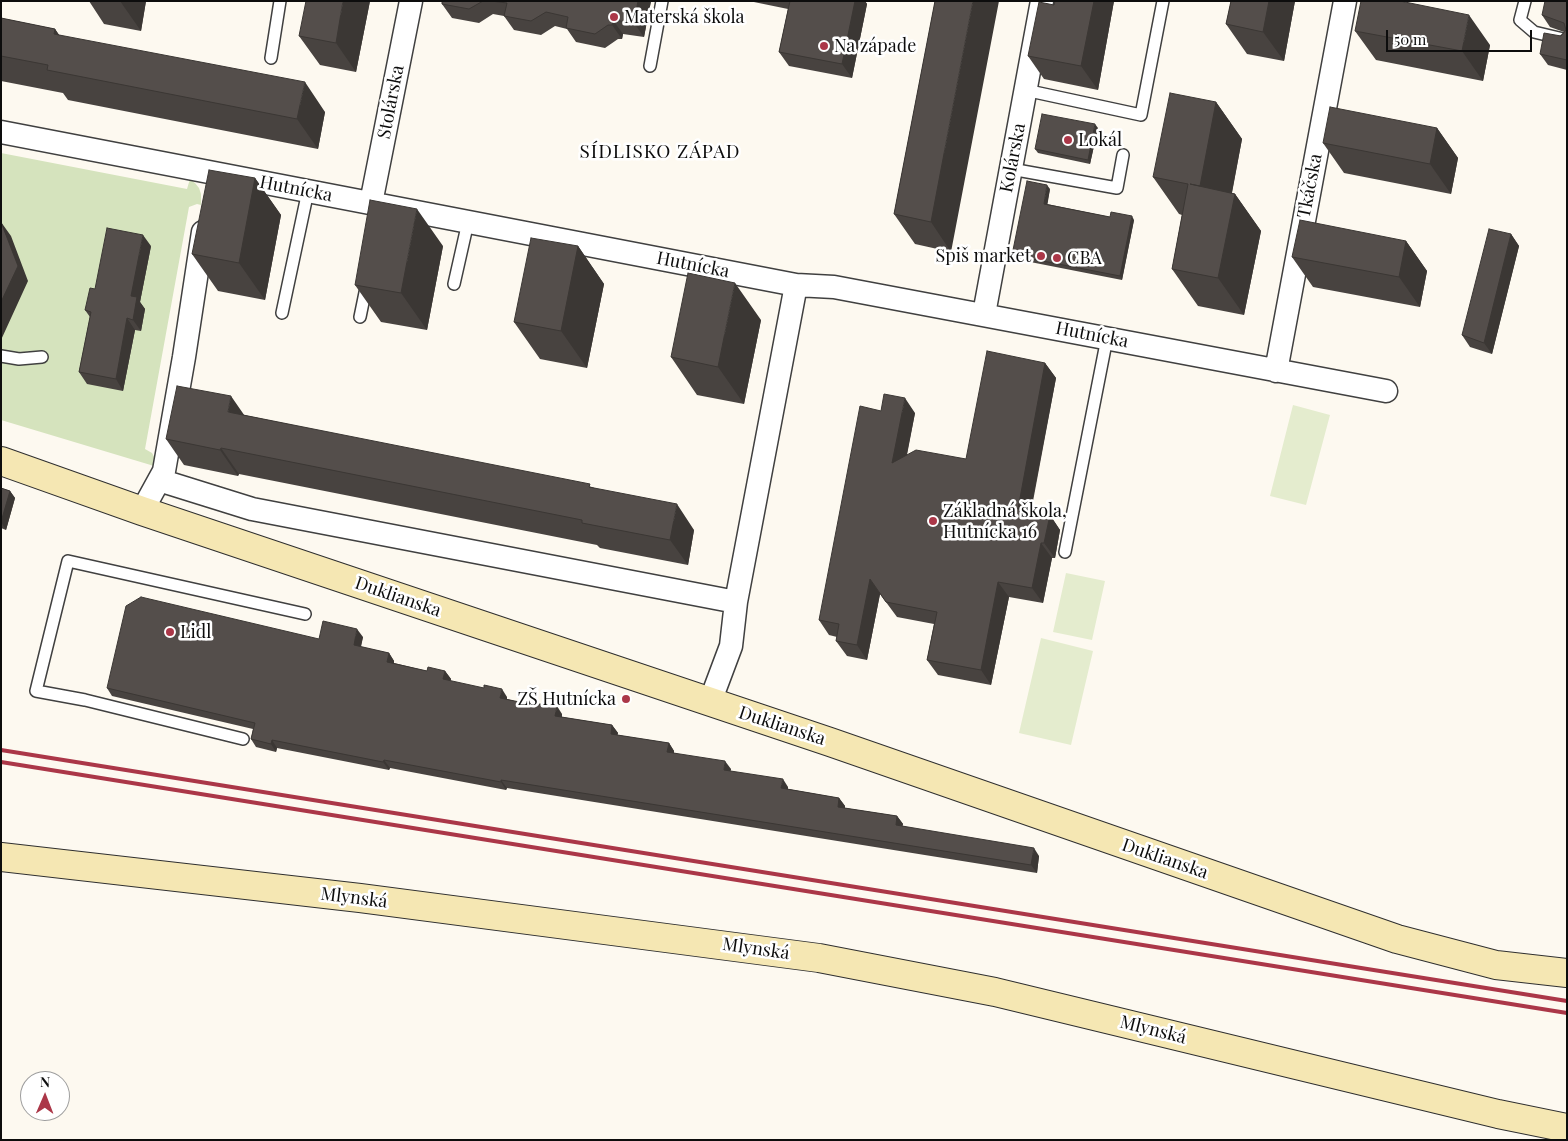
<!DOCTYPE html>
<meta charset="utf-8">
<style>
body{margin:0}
#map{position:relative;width:1568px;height:1141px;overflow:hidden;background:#fdf9f0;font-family:"Playfair Display",serif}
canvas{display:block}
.frame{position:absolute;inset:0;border:2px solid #0d0d0d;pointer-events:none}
.north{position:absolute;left:20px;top:1071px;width:50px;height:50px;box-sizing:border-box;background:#fff;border:1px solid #9e9e9e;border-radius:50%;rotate:1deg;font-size:14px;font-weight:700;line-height:20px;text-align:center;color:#0d0d0d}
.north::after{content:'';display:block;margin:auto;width:18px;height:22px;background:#ab3748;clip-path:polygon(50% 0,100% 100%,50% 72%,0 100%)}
.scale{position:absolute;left:1386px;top:30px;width:146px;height:22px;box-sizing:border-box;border:2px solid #0d0d0d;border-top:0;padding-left:6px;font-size:15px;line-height:18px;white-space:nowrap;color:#0d0d0d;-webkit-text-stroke:4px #fff;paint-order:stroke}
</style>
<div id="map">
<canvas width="1568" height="1141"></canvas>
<div class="frame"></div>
<div class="north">N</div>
<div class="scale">50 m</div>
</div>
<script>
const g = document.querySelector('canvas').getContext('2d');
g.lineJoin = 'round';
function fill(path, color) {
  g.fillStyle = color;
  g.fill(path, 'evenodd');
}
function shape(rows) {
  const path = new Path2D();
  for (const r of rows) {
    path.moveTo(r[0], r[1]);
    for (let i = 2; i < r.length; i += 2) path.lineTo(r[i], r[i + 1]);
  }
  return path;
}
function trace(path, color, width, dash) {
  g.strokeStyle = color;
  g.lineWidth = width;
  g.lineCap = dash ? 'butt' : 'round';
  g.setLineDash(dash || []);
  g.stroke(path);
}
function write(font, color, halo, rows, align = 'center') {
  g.font = font + ' "Playfair Display",serif';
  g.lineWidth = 5;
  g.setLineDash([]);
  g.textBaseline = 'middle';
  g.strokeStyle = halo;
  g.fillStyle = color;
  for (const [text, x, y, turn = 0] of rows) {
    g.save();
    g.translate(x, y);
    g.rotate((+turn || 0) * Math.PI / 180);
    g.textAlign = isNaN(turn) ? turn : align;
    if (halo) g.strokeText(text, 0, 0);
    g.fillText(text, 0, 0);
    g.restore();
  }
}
const green = shape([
 [1,153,187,189,190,179,195,183,199,188,201,194,201,205,197,204,189,207,145,449,152,453,156,460,154,466,1,420]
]);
const pitch = shape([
 [1293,405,1330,415,1306,505,1270,496],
 [1066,573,1105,581,1092,640,1053,632],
 [1041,638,1093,651,1071,745,1019,733]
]);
const lane = shape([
 [1525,1,1520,20,1534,32,1567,40],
 [271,58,280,1],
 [650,66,662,1],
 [1025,90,1141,115,1163,1],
 [1011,169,1117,188,1123,155],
 [454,284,468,222],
 [282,313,308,191],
 [360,317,367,283],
 [1,356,19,359,42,357],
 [1065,552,1107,338],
 [243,739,85,700,36,691,68,561,305,614]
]);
const street = shape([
 [1,132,796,285,834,287,1386,391],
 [371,203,411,1],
 [984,314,1042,1],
 [1276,371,1345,1],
 [159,480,252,509,736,602],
 [142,511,164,471,184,357,203,232],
 [710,702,731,646,736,602,796,285]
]);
const secondary = shape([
 [1,461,142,511,830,742,1397,939,1496,965,1567,973],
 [1,857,360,898,819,958,995,992,1498,1114,1567,1128]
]);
const rail = shape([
 [1,750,1567,1001],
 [1,762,1567,1013]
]);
const wall = shape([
 [89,1,146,1,141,31,104,24],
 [370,1,356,72,320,65,299,36],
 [442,1,651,1,644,37,623,34,622,39,618,39,605,48,576,42,567,29,555,26,541,35,514,30,504,16,493,14,479,23,452,18,442,4],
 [749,1,865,1,867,4,852,78,789,66,779,52,788,9],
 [935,1,951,252,915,244,894,214],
 [1055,1,1114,1,1098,90,1044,79,1028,56,1054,5],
 [1231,1,1295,1,1284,61,1247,54,1226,24],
 [1567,1,1567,70,1548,65,1540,54,1564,32,1550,27,1542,15],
 [1,18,55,29,59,35,325,112,318,149,68,100,63,93,1,81],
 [1355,31,1490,45,1483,81,1376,60],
 [1216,102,1242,139,1232,193,1235,194,1261,231,1244,315,1198,306,1172,269,1182,215,1179,214,1153,177],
 [1098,128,1090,164,1038,153,1035,149],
 [1437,128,1458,158,1451,194,1344,173,1323,143],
 [255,178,281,215,265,300,218,291,192,254],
 [1050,189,1047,204,1110,217,1134,220,1122,280,1015,259,1012,255],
 [1511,234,1519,246,1492,354,1470,347,1462,335],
 [1406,241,1427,271,1420,307,1313,287,1292,257],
 [151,246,140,302,145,309,141,331,135,330,123,391,87,384,79,372,90,317,85,310,95,289],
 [443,246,427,330,381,322,355,285],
 [578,246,604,284,587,368,540,359,514,322],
 [761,320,744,404,697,395,671,357],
 [1045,363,1056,378,1031,512,1050,515,1060,530,1055,558,1052,558,1043,603,1009,597,991,685,938,675,927,660,934,624,897,617,880,594,867,660,847,656,836,641,837,637,829,635,819,620,881,411,915,413,907,455,966,459],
 [244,415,592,487,694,530,688,565,600,548,597,545,239,474,238,476,184,465,166,439],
 [1,488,10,491,15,498,6,530,1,528],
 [363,637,361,647,389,653,394,661,394,663,427,671,445,671,451,679,450,681,507,697,507,699,562,714,562,717,612,725,618,733,617,735,669,743,674,751,674,753,731,769,730,771,788,787,788,789,839,798,845,806,845,808,897,816,903,824,902,826,1039,856,1037,873,507,788,506,790,390,768,389,770,277,748,276,752,256,747,251,739,253,729,112,696,107,688,319,639]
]);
const shadedWall = shape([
 [120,1,146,1,141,31],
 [343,1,370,1,356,72,336,43],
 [638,1,651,1,644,37,634,23],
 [855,1,865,1,867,4,852,78,842,64],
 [973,1,999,1,951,252,931,222],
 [1094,1,1114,1,1098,90,1081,66],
 [1269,1,1295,1,1284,61,1263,32],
 [1469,15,1490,45,1483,81,1462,51],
 [613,20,623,34,622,39,612,25],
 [55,29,75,58,54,34],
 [305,82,325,112,318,149,297,119],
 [1216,102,1242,139,1226,223,1200,186],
 [1095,124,1098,128,1090,164,1088,160],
 [1437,128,1458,158,1451,194,1430,164],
 [255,178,281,215,265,300,239,263],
 [1047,185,1050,189,1047,207,1044,204],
 [1235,194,1261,231,1244,315,1218,278],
 [417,209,443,246,427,330,401,293],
 [1132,216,1134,220,1122,280,1120,276],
 [1,222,11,236,28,281,1,340],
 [1511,234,1519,246,1492,354,1484,343],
 [143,235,151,246,140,302,145,309,141,331,133,320,131,296],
 [1406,241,1427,271,1420,307,1399,277],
 [578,246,604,284,587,368,561,331],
 [735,283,761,320,744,404,718,367],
 [127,318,135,330,123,391,116,379],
 [1045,363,1056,378,1028,524,1018,509],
 [231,396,249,422,228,412],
 [905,398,915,413,902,478,892,463],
 [221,448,239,474,238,476,220,450],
 [10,491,15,498,6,530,1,522],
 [677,504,694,530,688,565,670,540],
 [1050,515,1060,530,1055,558,1044,543],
 [1041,543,1052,558,1043,603,1032,588],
 [870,579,880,594,867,660,857,645],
 [998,582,1009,597,991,685,981,670],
 [357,629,363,637,359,653,354,645],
 [389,653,394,661,393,670,387,662],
 [445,671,451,679,449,687,443,679],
 [502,689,507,697,506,706,500,698],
 [557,706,562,714,560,724,555,716],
 [612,725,618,733,616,742,611,734],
 [272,740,277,748,276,752,271,744],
 [669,743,674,751,673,760,667,752],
 [384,760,390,768,389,770,383,762],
 [725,761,731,769,729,778,724,770],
 [783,779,788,787,787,796,781,788],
 [501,780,507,788,506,790,501,782],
 [839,798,845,806,844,815,838,807],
 [897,816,903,824,901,833,896,825],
 [1034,848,1039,856,1037,873,1031,865]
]);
const building = shape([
 [306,1,343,1,336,43,299,36,306,1],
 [442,1,483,1,469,9,442,4,442,1],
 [491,1,638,1,634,23,613,20,612,25,608,25,595,34,566,28,568,17,546,12,531,21,504,16,507,3,491,1],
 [790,1,855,1,842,64,779,52,790,1],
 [935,1,973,1,931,222,894,214,935,1],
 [1055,1,1094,1,1081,66,1028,56,1039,2,1054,5,1055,1],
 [1231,1,1269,1,1263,32,1226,24,1231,1],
 [1361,1,1400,1,1469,15,1462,51,1355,31,1361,1],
 [1545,1,1567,1,1567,60,1540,54,1544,33,1561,36,1566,30,1564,23,1542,15,1545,1],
 [1,18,55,29,54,34,305,82,297,119,47,70,48,65,1,56,1,18],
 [1170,93,1216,102,1200,186,1190,184,1235,194,1218,278,1172,269,1188,184,1153,177,1170,93],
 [1330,107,1437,128,1430,164,1323,143,1330,107],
 [1042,114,1095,124,1088,160,1035,149,1042,114],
 [209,170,255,178,239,263,192,254,209,170],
 [1027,181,1047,185,1044,204,1110,217,1111,212,1132,216,1120,276,1012,255,1027,181],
 [370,200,417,209,401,293,355,285,370,200],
 [1300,220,1406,241,1399,277,1292,257,1300,220],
 [1,222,18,266,1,302,1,222],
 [107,228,143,235,131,296,137,297,133,320,127,318,116,379,79,372,91,312,85,310,90,288,95,289,107,228],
 [1489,229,1511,234,1484,343,1462,335,1489,229],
 [531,238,578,246,561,331,514,322,531,238],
 [688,273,735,283,718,367,671,357,688,273],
 [987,351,1045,363,1018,509,1050,515,1044,543,1041,543,1032,588,998,582,981,670,927,660,937,612,886,602,870,579,857,645,836,641,839,624,819,620,860,406,881,411,884,394,905,398,892,463,916,450,966,459,987,351],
 [177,386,231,396,228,412,590,484,589,487,677,504,670,540,582,523,582,520,221,448,220,450,166,439,177,386],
 [1,488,10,491,1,522,1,488],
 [141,597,319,639,323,621,357,629,354,645,389,653,387,662,427,671,428,667,445,671,443,679,484,688,484,685,502,689,500,698,539,706,539,704,557,706,555,716,612,725,611,734,669,743,667,752,725,761,724,770,783,779,781,788,839,798,838,807,897,816,896,825,1034,848,1031,865,501,780,501,782,384,760,383,762,272,740,271,744,251,739,255,723,107,688,126,606,141,597]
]);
const markers = [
 [614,17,5,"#ab3748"],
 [824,46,5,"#ab3748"],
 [1068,140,5,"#ab3748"],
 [1041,256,5,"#ab3748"],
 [1057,258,5,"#ab3748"],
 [933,521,5,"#ab3748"],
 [170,632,5,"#ab3748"],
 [626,699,5,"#ab3748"]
];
const poiNames = [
 ["Materská škola",624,17],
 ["Na západe",834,46],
 ["Lokál",1078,140],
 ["Spiš market",1031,256,"right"],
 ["CBA",1067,258],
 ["Základná škola,",943,511],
 ["Hutnícka 16",943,532],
 ["Lidl",180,632],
 ["ZŠ Hutnícka",616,699,"right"]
];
const streetNames = [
 ["Stolárska",391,102,-79],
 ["Kolárska",1013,158,-79],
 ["Tkáčska",1310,186,-79],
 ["Hutnícka",296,189,11],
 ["Hutnícka",693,265,11],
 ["Hutnícka",1092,335,11],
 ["Duklianska",398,597,19],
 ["Duklianska",782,726,18],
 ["Duklianska",1165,859,19],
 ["Mlynská",354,898,7],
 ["Mlynská",756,949,8],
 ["Mlynská",1153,1030,14]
];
const neighbourhoodNames = [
 ["SÍDLISKO ZÁPAD",660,152]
];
fill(green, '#d5e3bd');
fill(pitch, '#e4ecce');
trace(lane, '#404040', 14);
trace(street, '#404040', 25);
trace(secondary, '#2f2f2f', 30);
trace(lane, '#fff', 11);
trace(street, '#fff', 22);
trace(secondary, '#f5e7b3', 28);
trace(rail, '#ab3748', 4);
fill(wall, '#484340');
fill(shadedWall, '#3b3734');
fill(building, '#544e4b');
trace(building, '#3b3734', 1);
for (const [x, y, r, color] of markers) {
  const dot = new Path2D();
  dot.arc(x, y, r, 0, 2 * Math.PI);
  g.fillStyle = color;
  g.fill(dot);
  trace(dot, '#fff', 2);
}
write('18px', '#0d0d0d', '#fff', poiNames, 'left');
write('18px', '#0d0d0d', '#fff', streetNames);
g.letterSpacing = '1px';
write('19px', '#0d0d0d', '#fff', neighbourhoodNames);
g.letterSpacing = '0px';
</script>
